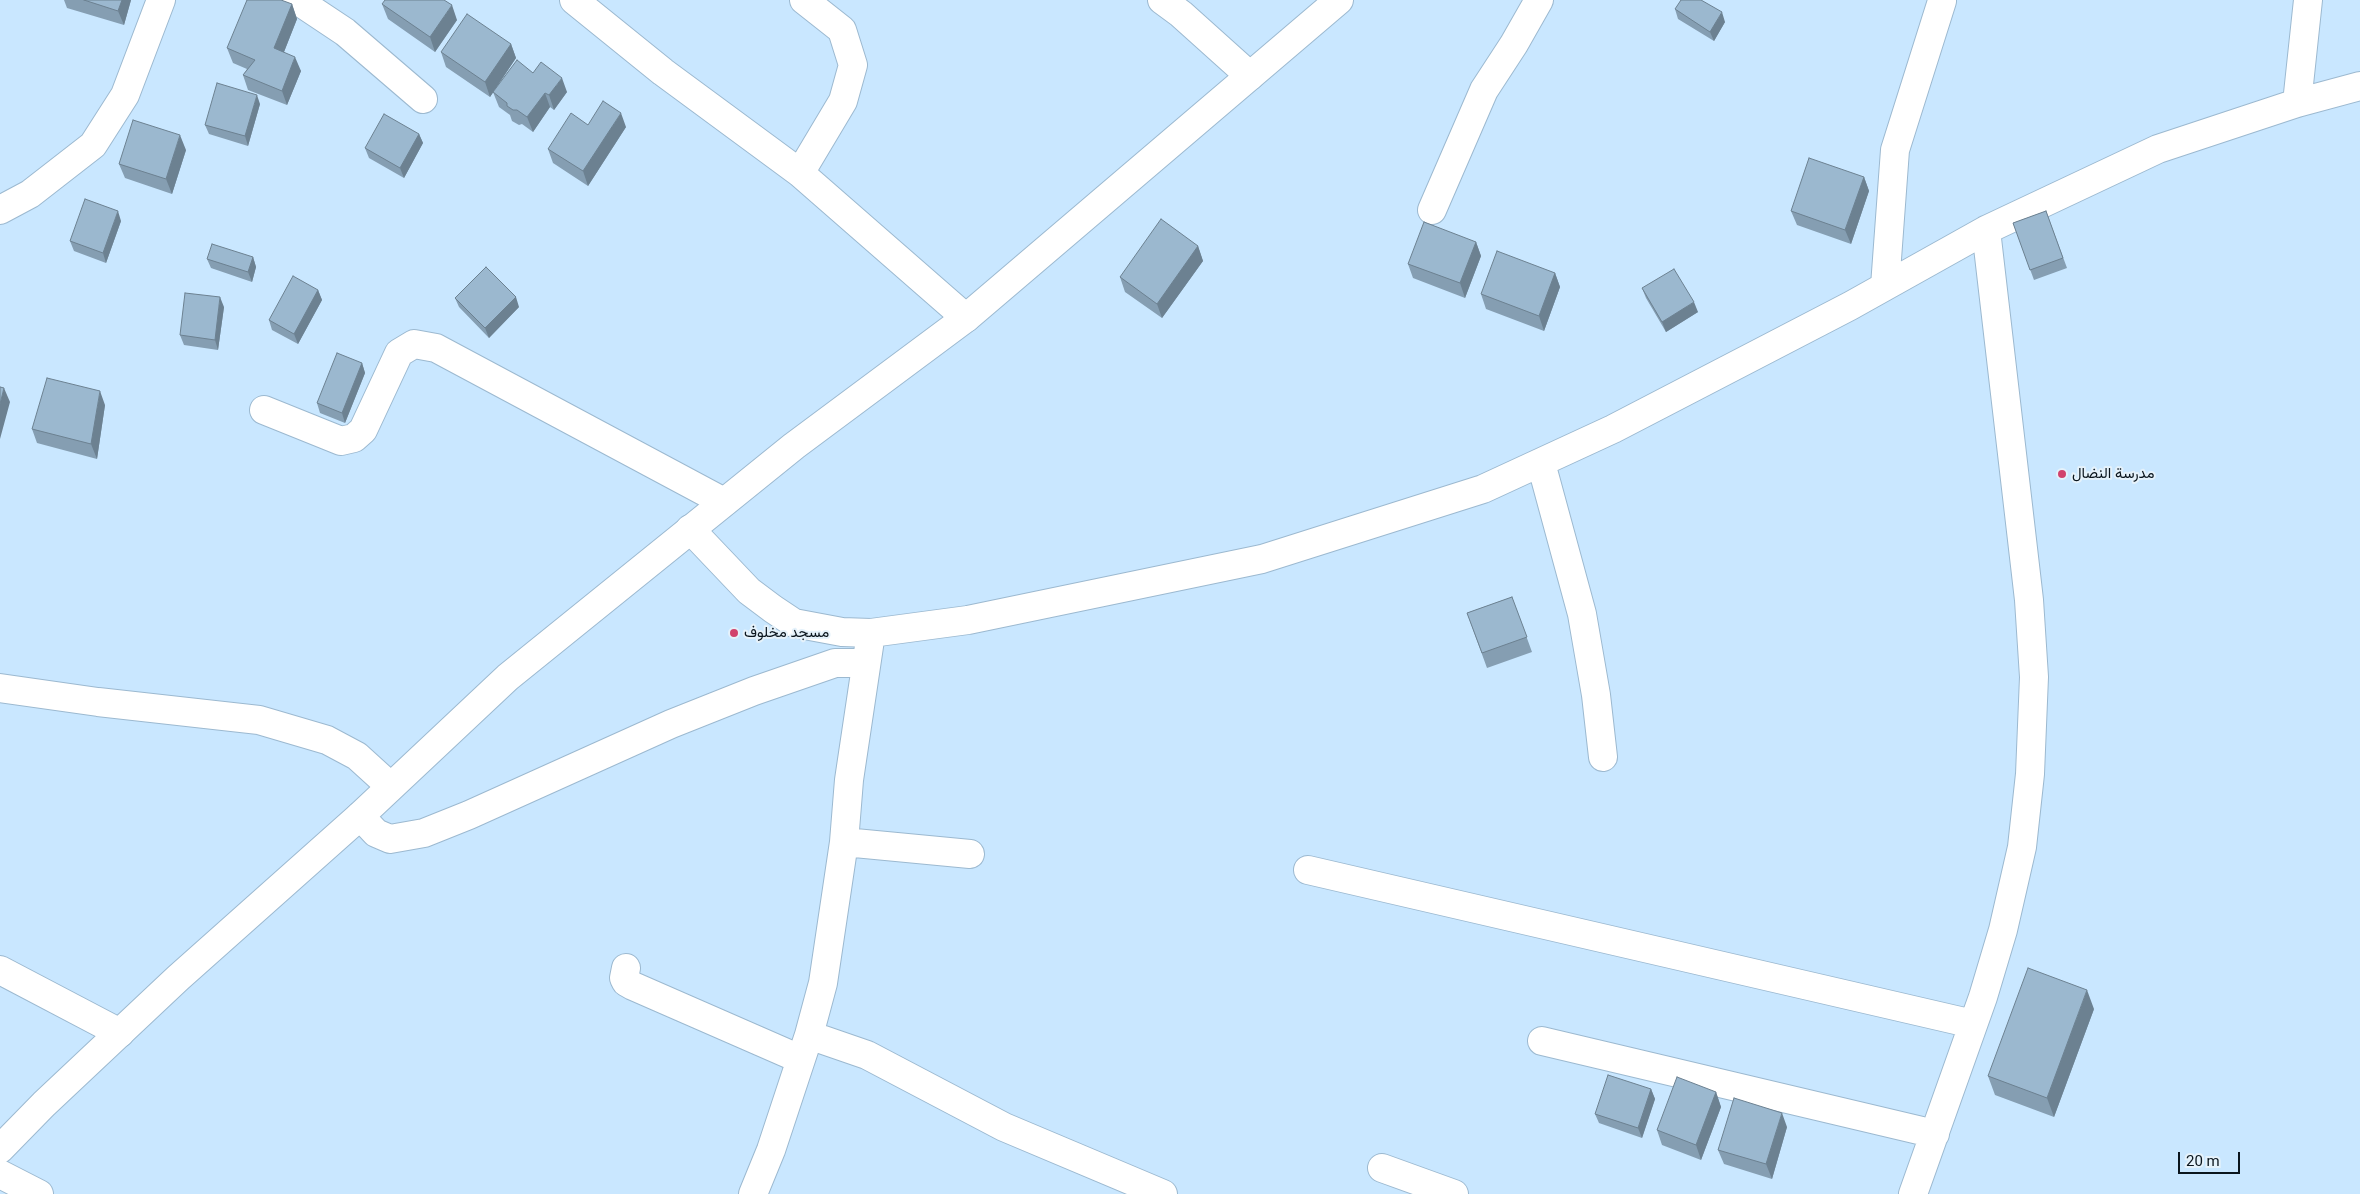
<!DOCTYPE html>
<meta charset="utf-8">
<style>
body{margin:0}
#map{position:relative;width:2360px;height:1194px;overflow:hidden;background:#c9e7ff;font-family:Roboto,sans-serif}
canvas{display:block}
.scale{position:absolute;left:2178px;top:1152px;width:62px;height:22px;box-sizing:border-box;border:2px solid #0a151d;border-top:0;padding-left:6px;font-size:15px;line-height:18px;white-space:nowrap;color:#0a151d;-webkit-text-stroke:4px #e5f2fb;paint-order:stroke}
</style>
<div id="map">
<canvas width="2360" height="1194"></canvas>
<div class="scale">20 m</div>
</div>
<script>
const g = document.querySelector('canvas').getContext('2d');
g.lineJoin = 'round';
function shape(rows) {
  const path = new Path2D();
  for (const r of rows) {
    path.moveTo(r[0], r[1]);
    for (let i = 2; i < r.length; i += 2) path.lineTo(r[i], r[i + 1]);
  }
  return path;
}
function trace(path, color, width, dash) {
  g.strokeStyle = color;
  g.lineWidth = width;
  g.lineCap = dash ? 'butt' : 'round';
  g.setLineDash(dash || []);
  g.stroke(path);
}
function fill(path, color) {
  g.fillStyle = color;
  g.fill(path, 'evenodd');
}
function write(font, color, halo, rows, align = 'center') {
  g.font = font + ' Roboto,Vazirmatn,sans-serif';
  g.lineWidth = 4;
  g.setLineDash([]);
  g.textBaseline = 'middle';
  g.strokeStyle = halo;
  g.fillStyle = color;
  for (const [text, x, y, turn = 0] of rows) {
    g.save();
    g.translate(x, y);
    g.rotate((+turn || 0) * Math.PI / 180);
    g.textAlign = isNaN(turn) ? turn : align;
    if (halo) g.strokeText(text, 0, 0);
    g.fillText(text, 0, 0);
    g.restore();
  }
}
const minor = shape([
 [297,0,345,32,423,99],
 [574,0,663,72,800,173,966,318],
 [1162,0,1181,14,1250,76],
 [2297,103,2308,0],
 [800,173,843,101,853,65,842,30,804,0],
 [0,210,30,194,93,145,125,95,161,0],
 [1432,210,1484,90,1514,44,1539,0],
 [1885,286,1895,150,1942,1],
 [264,410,341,441,354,438,363,430,399,353,414,344,436,348,724,502],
 [1541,463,1582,614,1596,695,1603,757],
 [690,529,749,591,773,609,794,623,842,632,871,633,968,620,1262,559,1483,489,1613,429,1850,306,1986,230,2158,149,2297,103,2360,86],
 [0,688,98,702,259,720,327,740,357,756,390,786],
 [360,816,376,833,390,839,424,833,469,815,671,724,754,691,835,663,866,663],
 [844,842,970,854],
 [1308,870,1973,1024],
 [626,968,624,978,626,982,633,986,800,1059],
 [0,970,120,1033],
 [809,1035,867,1055,1004,1127,1163,1194],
 [1542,1041,1935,1134],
 [1382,1168,1454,1194],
 [753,1194,771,1150,809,1035,823,983,844,842,849,780,871,633],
 [1913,1194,1983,997,2003,930,2022,847,2030,774,2034,677,2029,600,1986,230]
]);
const major = shape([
 [0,1149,44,1104,178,978,360,816,508,677,794,446,966,318,1339,0]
]);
const highway = shape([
 [0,1174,39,1194]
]);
const wall = shape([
 [64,0,131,0,124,25,67,8],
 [292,4,297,19,284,52,301,71,287,105,248,90,243,75,247,69,233,63,227,48],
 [382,4,457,20,435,52,388,19],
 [1675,9,1725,22,1714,41,1678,19],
 [511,44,516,58,490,97,446,67,441,52],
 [533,73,567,92,554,110,550,107,533,132,522,124,519,125,512,121,510,115,499,107,493,92],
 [260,104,248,146,209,134,205,125],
 [588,125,626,127,588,186,553,163,548,149],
 [419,134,423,143,404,178,369,158,365,148],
 [186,150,172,194,125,178,119,164],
 [1864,177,1869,191,1851,244,1797,225,1791,211],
 [2046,211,2067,268,2034,280,2013,223],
 [121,221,106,263,74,251,70,241],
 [1476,242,1481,256,1465,298,1413,278,1408,264],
 [1198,246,1203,261,1162,318,1125,292,1120,277],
 [253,257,256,267,252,282,211,268,207,259],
 [1555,273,1560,287,1544,331,1486,309,1481,294],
 [1642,288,1698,312,1666,332,1646,298],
 [318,290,322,300,298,344,272,330,269,320],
 [455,298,519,307,489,338,459,307],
 [224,307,218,350,184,345,180,335],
 [362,363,365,373,345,423,320,413,317,403],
 [105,405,97,459,37,443,32,429],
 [1512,597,1532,652,1487,668,1467,613],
 [2094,1009,2054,1117,1995,1095,1988,1076],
 [1651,1089,1655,1099,1642,1138,1599,1123,1595,1114],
 [1716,1092,1721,1107,1701,1160,1662,1145,1657,1130],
 [1787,1127,1772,1179,1724,1164,1718,1150]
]);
const shadedWall = shape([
 [122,0,131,0,124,25,118,11],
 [292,4,297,19,280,62,274,48],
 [452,5,457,20,435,52,430,37],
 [1722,12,1725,22,1714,41,1710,32],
 [511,44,516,58,490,97,485,82],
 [295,57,301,71,287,105,282,91],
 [562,78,567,92,554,110,549,95],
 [545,93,550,107,533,132,527,117],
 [257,95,260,104,248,146,245,136],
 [621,113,626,127,588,186,583,171],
 [419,134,423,143,404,178,400,168],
 [180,135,186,150,172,194,166,179],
 [1864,177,1869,191,1851,244,1845,230],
 [118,211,121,221,106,263,103,253],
 [1476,242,1481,256,1465,298,1460,283],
 [1198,246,1203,261,1162,318,1157,304],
 [253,257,256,267,252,282,248,272],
 [1555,273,1560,287,1544,331,1539,316],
 [318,290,322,300,298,344,294,334],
 [220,297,224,307,218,350,215,340],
 [516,297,519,307,489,338,485,328],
 [1694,302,1698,312,1666,332,1662,322],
 [362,363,365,373,345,423,342,413],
 [4,388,10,402,0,439,0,404],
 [100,391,105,405,97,459,91,444],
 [2087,990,2094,1009,2054,1117,2047,1098],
 [1651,1089,1655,1099,1642,1138,1638,1128],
 [1716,1092,1721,1107,1701,1160,1696,1145],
 [1782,1113,1787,1127,1772,1179,1766,1164]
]);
const building = shape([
 [84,0,122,0,118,11,84,0],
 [247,0,281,0,292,4,274,48,295,57,282,91,243,75,255,60,227,48,247,0],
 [385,0,444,0,452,5,430,37,382,4,385,0],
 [1681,0,1701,0,1722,12,1710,32,1675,9,1681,0],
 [467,14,511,44,485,82,441,52,467,14],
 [517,60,533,73,541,62,562,78,549,95,545,93,527,117,517,110,513,110,507,106,507,103,493,92,517,60],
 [217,83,257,95,245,136,205,125,217,83],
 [603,101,621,113,583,171,548,149,571,113,588,125,603,101],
 [384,114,419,134,400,168,365,148,384,114],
 [133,120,180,135,166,179,119,164,133,120],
 [1809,158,1864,177,1845,230,1791,211,1809,158],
 [85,199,118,211,103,253,70,241,85,199],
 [2046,211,2063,258,2030,270,2013,223,2046,211],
 [1161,219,1198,246,1157,304,1120,277,1161,219],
 [1424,222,1476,242,1460,283,1408,264,1424,222],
 [212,244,253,257,248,272,207,259,212,244],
 [1497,251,1555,273,1539,316,1481,294,1497,251],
 [486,267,516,297,485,328,455,298,486,267],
 [1674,269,1694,302,1662,322,1642,288,1674,269],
 [293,276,318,290,294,334,269,320,293,276],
 [185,293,220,297,215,340,180,335,185,293],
 [337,353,362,363,342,413,317,403,337,353],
 [47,378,100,391,91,444,32,429,47,378],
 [0,387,4,388,0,404,0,387],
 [1512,597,1527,637,1482,653,1467,613,1512,597],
 [2028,968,2087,990,2047,1098,1988,1076,2028,968],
 [1608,1075,1651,1089,1638,1128,1595,1114,1608,1075],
 [1677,1077,1716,1092,1696,1145,1657,1130,1677,1077],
 [1734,1098,1782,1113,1766,1164,1718,1150,1734,1098]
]);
const markers = [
 [2062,474,5,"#d1426c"],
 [734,633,5,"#d1426c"]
];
const poiNames = [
 ["مدرسة النضال",2072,474],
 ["مسجد مخلوف",744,633]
];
trace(minor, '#9cb9d0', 30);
trace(major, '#9cb9d0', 30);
trace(highway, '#9cb9d0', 30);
trace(minor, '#fff', 28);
trace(major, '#fff', 28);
trace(highway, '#fff', 28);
fill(wall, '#859eb2');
fill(shadedWall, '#6c8191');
fill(building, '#9bb8cf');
trace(building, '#6c8191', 1);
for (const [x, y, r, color] of markers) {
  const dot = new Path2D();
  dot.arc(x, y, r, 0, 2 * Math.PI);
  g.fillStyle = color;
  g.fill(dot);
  trace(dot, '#e5f2fb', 2);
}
write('15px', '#0a151d', '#e5f2fb', poiNames, 'left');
</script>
